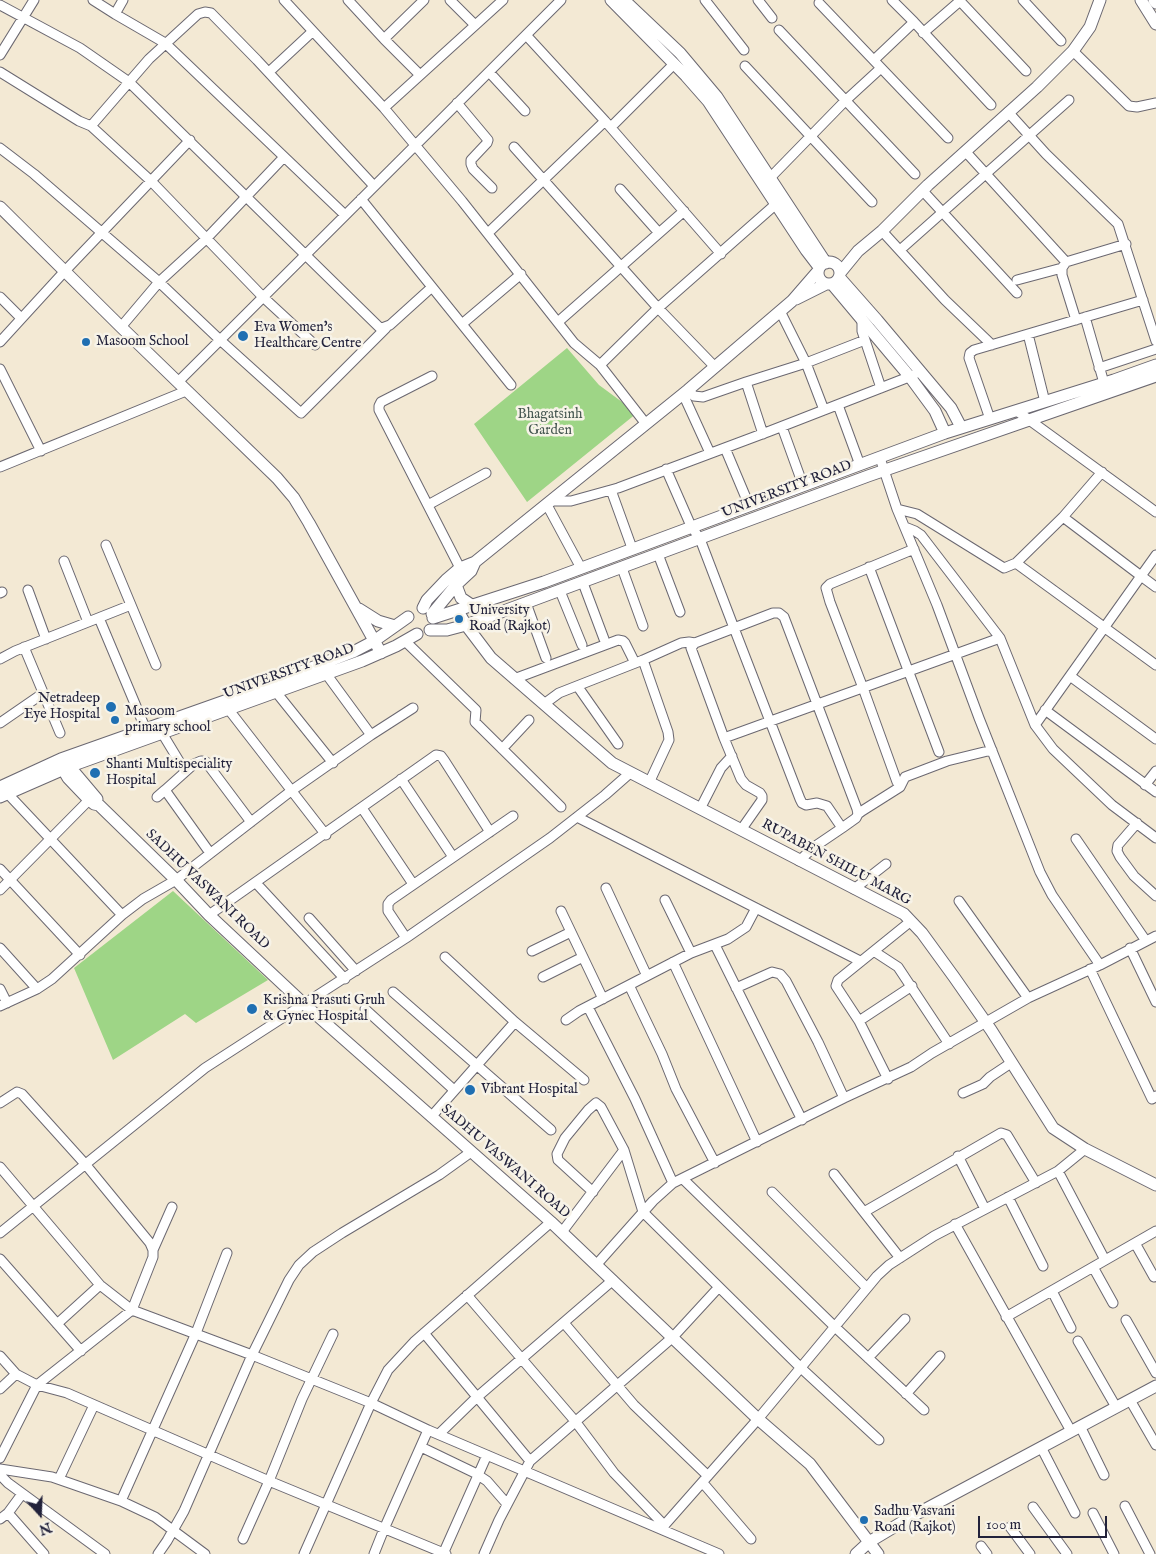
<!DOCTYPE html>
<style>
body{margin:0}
#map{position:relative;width:1156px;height:1554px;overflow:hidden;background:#f3e9d4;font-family:"IM FELL English",serif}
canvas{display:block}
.north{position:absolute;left:15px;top:1489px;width:50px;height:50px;-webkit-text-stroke:4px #f7f3e8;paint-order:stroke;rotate:160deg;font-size:14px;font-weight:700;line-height:20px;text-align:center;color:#22223b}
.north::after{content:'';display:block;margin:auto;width:18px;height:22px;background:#22223b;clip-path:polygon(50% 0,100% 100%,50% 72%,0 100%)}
.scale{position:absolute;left:978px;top:1516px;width:129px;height:22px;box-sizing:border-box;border:2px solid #22223b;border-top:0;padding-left:6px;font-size:15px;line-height:18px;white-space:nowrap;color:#22223b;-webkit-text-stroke:4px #f7f3e8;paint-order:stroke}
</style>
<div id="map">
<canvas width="1156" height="1554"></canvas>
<div class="north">N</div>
<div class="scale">100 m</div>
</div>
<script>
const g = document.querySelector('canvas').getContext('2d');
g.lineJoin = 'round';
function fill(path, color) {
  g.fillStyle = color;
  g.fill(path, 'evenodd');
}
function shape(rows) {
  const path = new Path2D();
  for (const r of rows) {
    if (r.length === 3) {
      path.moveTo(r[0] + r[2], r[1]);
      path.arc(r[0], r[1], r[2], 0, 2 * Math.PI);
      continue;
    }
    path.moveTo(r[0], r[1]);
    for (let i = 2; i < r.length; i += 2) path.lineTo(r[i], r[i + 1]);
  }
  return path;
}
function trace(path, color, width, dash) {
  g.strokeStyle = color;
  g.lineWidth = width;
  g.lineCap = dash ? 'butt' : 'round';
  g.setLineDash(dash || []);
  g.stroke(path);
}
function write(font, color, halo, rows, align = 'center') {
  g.font = font + ' "IM FELL English",serif';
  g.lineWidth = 5;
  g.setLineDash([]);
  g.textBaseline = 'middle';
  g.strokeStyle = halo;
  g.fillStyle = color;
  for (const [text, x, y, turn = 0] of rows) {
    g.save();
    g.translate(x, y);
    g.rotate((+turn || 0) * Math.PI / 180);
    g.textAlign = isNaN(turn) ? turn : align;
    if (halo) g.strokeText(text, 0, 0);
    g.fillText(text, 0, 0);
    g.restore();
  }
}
const green = shape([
 [567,348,599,385,637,413,527,502,474,424],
 [173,891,268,980,196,1023,185,1014,113,1060,74,968]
]);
const minor = shape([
 [93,0,115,14],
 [123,0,115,14,165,43,345,215],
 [284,0,384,108,462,201,574,343,600,365,658,308,776,204],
 [348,0,384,39,420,75],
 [450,0,475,25],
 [705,0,744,50],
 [758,0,772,18],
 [892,0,914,22,991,105],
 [959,0,1026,71],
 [1023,0,1061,41],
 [819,3,948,138],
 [0,5,80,48,129,82,379,327,382,328,390,325,432,287],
 [779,30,915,174],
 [923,33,961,0],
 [526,35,605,121,721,254],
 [384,39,424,0],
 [1073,51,1129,106,1137,107,1156,103],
 [0,55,34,0],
 [874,60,914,22],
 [745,66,872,202],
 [0,72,79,121,91,126,151,181,263,297,315,345],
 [269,72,312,32],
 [489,72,525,111],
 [457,103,488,140,487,143,471,160,471,164,473,169,492,188],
 [384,108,503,0],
 [1008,112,1046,154,1118,224,1156,341],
 [91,126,149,59,198,14,205,12,211,13,257,60,374,186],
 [611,127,674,64],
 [514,147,658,308,715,367],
 [0,148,34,174,159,282,219,339,301,413,386,328],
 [965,151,1066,262,1126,244],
 [766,182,845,101,881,68],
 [620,189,659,233],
 [922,190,1017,293],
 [361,199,511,385],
 [882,231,945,300,992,345],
 [488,233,605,121],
 [900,250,1069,100],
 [1066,262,1062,268,1062,275,1076,320],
 [1017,280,1062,268],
 [0,297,21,318],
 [780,311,806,363,824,410],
 [1085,317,1104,383],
 [862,320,862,331,881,388],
 [558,322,684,211],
 [462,324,521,274],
 [121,327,159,282,206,239,284,157],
 [1028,334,1045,402],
 [0,342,64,272,190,140],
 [600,365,646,424],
 [1099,368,1156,349],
 [0,369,41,451],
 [432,376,381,402,379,406,379,410,460,568],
 [178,382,561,0],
 [688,390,694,396,703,397,746,382],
 [683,394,710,453],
 [838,405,860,465],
 [1017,411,1156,512],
 [990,419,969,358,970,353,974,350,1143,300],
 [782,427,803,485],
 [763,434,746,382,806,363,865,340],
 [725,448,749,505],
 [880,458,897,509,917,514,1004,568,1016,563,1063,517,1102,472],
 [0,467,186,391],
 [666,469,691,526,700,539,734,628,695,643,691,648,724,738,1000,638],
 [611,490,632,548],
 [553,501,571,501,618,488,770,431,914,375],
 [428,505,486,473],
 [547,505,581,568],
 [897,509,937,605,979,718,1040,872,1052,895,1100,965],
 [905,527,915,531,921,535,1000,638,1035,725,1053,749,1112,805,1156,838],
 [106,545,156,665],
 [658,554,680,612],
 [1156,555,1141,576,1156,587],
 [64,561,88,622],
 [1016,563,1156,665],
 [869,567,939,752],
 [622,568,643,626],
 [583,583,604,639],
 [28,590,46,639],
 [560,591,582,645],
 [0,593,2,592],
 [526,603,546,658],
 [99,618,146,730],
 [405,641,476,710,475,722,561,807],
 [24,647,60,733],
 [0,659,15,651,131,605],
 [643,660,668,732,669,740,649,783],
 [327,675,371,735],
 [1070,676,1156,739],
 [514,679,618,640,623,641,625,643,635,663],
 [578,687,618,744],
 [276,692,333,763],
 [544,704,559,693,643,660,681,643,689,642,695,643],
 [229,710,326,835],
 [1045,710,1156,792],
 [0,723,42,694],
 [1035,725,1141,576,1063,517],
 [162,733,185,771],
 [724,738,741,779,746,785,760,793,762,796,762,800,741,830],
 [502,749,529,720],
 [401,779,453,857],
 [897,782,863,688,830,602,826,588,830,584,914,549],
 [1145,785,1156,771],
 [165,790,194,764,201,761,206,762,251,822],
 [8,794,122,915],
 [157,797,165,790,210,853],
 [362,808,413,884],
 [700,809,721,768,732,756],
 [858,814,862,811,900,787,905,777,947,761,992,750],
 [577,817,860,961],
 [1137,823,1118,845,1117,851,1120,857,1134,876,1156,896],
 [1076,839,1146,941],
 [799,861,814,847,842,828,856,818,858,814,857,809,784,617,779,613,773,613,734,628,800,799,802,803,806,805,817,803,827,806,842,828],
 [0,869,80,955],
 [256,883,345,979],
 [606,888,647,976],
 [854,889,886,864],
 [0,890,89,800],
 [665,900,691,953],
 [959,901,1028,998],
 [561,911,603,999],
 [209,915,436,755,441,756,444,760,490,832],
 [309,918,356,971],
 [406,938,388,911,388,904,391,900,513,816],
 [715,945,802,1120],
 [0,948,37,989],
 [1130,948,1156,1002],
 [532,951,571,932],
 [875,952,898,967,949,1044],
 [445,957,515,1022,584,1080],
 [673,962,757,1142],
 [1090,969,1152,1099,1156,1096],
 [543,977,583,957],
 [629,985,662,1054,676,1089,715,1163],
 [736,988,772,972,780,974,786,981,818,1042,844,1098],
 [0,989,7,1003],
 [393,992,551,1130],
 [0,1006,37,989,52,979,122,915,143,899,176,880,291,791,371,735,413,708],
 [588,1007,635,1099,673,1183],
 [365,1009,454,1090],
 [566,1020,579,1011,691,953,728,939,746,927,756,908],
 [859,1021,912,986],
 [888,1079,859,1021,836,986,838,980,911,921],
 [963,1093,983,1084,990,1077,1011,1063],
 [0,1103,17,1092,22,1094,86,1165,150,1243,153,1250,153,1257,132,1310,37,1385,0,1458],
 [431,1117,515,1022],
 [958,1156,985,1209],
 [0,1167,100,1285,132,1310,252,1355,371,1403,428,1430,719,1554],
 [1058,1171,1105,1260],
 [834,1174,900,1258],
 [683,1179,835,1327,924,1410],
 [593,1192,558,1160,557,1154,565,1138,588,1110,596,1103,601,1107,624,1150,643,1212,801,1368,879,1440],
 [772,1192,866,1287],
 [1008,1197,1043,1266],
 [864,1212,1001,1133,1007,1135,1036,1183],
 [955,1224,1071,1431],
 [562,1232,624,1150],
 [0,1233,205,1068,406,938,550,838,605,795,630,773],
 [1135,1243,1154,1277],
 [153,1250,172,1207],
 [0,1259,81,1351],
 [597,1264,653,1201,673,1183,844,1098,911,1067,932,1053,1028,998,1100,965,1156,936],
 [1093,1267,1113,1303],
 [1052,1291,1071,1328],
 [467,1295,575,1421,614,1473,664,1525],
 [1006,1317,1156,1231],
 [1126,1320,1156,1373],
 [564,1323,634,1405,708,1476],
 [57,1324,100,1285],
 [424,1333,530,1461],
 [1078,1341,1116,1407],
 [0,1356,16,1374,37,1385,67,1393,269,1481,446,1554],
 [868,1358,905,1319],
 [0,1389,16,1374],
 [906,1394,940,1356],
 [1130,1400,1156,1445],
 [1080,1426,1104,1475],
 [439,1434,476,1398,613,1280],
 [421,1447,475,1473,487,1481,507,1504],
 [1041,1447,1075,1513],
 [0,1469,52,1477,121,1501,155,1517,205,1554],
 [0,1475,8,1483,105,1554],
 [59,1479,94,1405],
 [703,1483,751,1539],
 [121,1501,196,1333,227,1253],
 [1125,1506,1150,1554],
 [1033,1507,1067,1554],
 [8,1513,44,1554],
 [1093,1513,1114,1554],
 [0,1519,8,1513,22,1494],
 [1010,1527,1030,1554],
 [661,1529,758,1419,877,1276,889,1265,934,1236,1058,1171,1085,1149],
 [243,1539,269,1481,302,1399,333,1334],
 [981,1546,987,1554],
 [158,1554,167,1541,184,1511,252,1355,289,1280,299,1265,313,1252,342,1233,439,1175,471,1152],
 [304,1554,371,1403,388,1370,414,1342,551,1222],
 [374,1554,384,1529,428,1430],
 [443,1554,487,1455],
 [484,1554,499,1520,530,1461,673,1337,719,1287]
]);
const tertiary = shape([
 [611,0,686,76,708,101,806,250,819,267],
 [624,0,680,53,717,97,826,263],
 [1141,0,1156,24],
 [1154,0,1156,3],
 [0,207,121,327,277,478,294,498,309,523,381,653],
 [829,273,11],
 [840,273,858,251,882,231,928,185,1037,87,1073,51,1090,27,1100,0],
 [839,277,877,320,951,408,961,427],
 [832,284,910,377,935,411,945,433],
 [796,299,826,284],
 [456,585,461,598,473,606],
 [423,608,427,600,446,580,460,568,475,562,688,390,792,301,818,271],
 [359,609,378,621,395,626],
 [458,611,466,625,491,658,612,763,904,914,922,933,954,977,991,1030,1053,1128,1085,1149,1156,1185],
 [432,614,456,585,471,571,475,562],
 [433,618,544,582,945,433,1114,380,1156,365],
 [430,630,447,630,466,625,868,476,1156,376],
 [68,760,75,773,97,799],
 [58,761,68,778,89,800,94,804,99,805,176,880,209,915,304,1004,551,1222,758,1419,810,1464,878,1554],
 [0,787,61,759,239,696,355,651,374,641,408,617],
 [0,797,71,766,362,661,396,646,417,634],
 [856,1554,869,1542,909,1518,1156,1386]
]);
const markers = [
 [243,336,6,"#1f6fb2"],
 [86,342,5,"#1f6fb2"],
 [459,619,5,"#1f6fb2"],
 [111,707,6,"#1f6fb2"],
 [115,720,5,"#1f6fb2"],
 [95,773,6,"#1f6fb2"],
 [252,1009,6,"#1f6fb2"],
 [470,1090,6,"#1f6fb2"],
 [864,1520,5,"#1f6fb2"]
];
const poiNames = [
 ["Eva Women's",254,328],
 ["Healthcare Centre",254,344],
 ["Masoom School",96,342],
 ["University",469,611],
 ["Road (Rajkot)",469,627],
 ["Netradeep",100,699,"right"],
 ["Eye Hospital",100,715,"right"],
 ["Masoom",125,712],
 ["primary school",125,728],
 ["Shanti Multispeciality",106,765],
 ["Hospital",106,781],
 ["Krishna Prasuti Gruh",263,1001],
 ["& Gynec Hospital",263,1017],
 ["Vibrant Hospital",481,1090],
 ["Sadhu Vasvani",874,1512],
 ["Road (Rajkot)",874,1528]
];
const parkNames = [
 ["Bhagatsinh",550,415],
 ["Garden",550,431]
];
const streetNames = [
 ["UNIVERSITY ROAD",787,490,-21],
 ["UNIVERSITY ROAD",289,672,-20],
 ["RUPABEN SHILU MARG",836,863,28],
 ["SADHU VASWANI ROAD",207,890,44],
 ["SADHU VASWANI ROAD",505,1162,41]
];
fill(green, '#9ed586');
trace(minor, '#6b6871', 11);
trace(tertiary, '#6b6871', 13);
trace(minor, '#fff', 9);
trace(tertiary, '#fff', 11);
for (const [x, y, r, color] of markers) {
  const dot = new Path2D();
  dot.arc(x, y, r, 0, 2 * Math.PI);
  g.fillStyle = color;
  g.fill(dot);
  trace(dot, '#f7f3e8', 2);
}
write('14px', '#22223b', '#f7f3e8', poiNames, 'left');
write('14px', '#475852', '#f7f3e8', parkNames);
write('14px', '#22223b', '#f7f3e8', streetNames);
</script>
